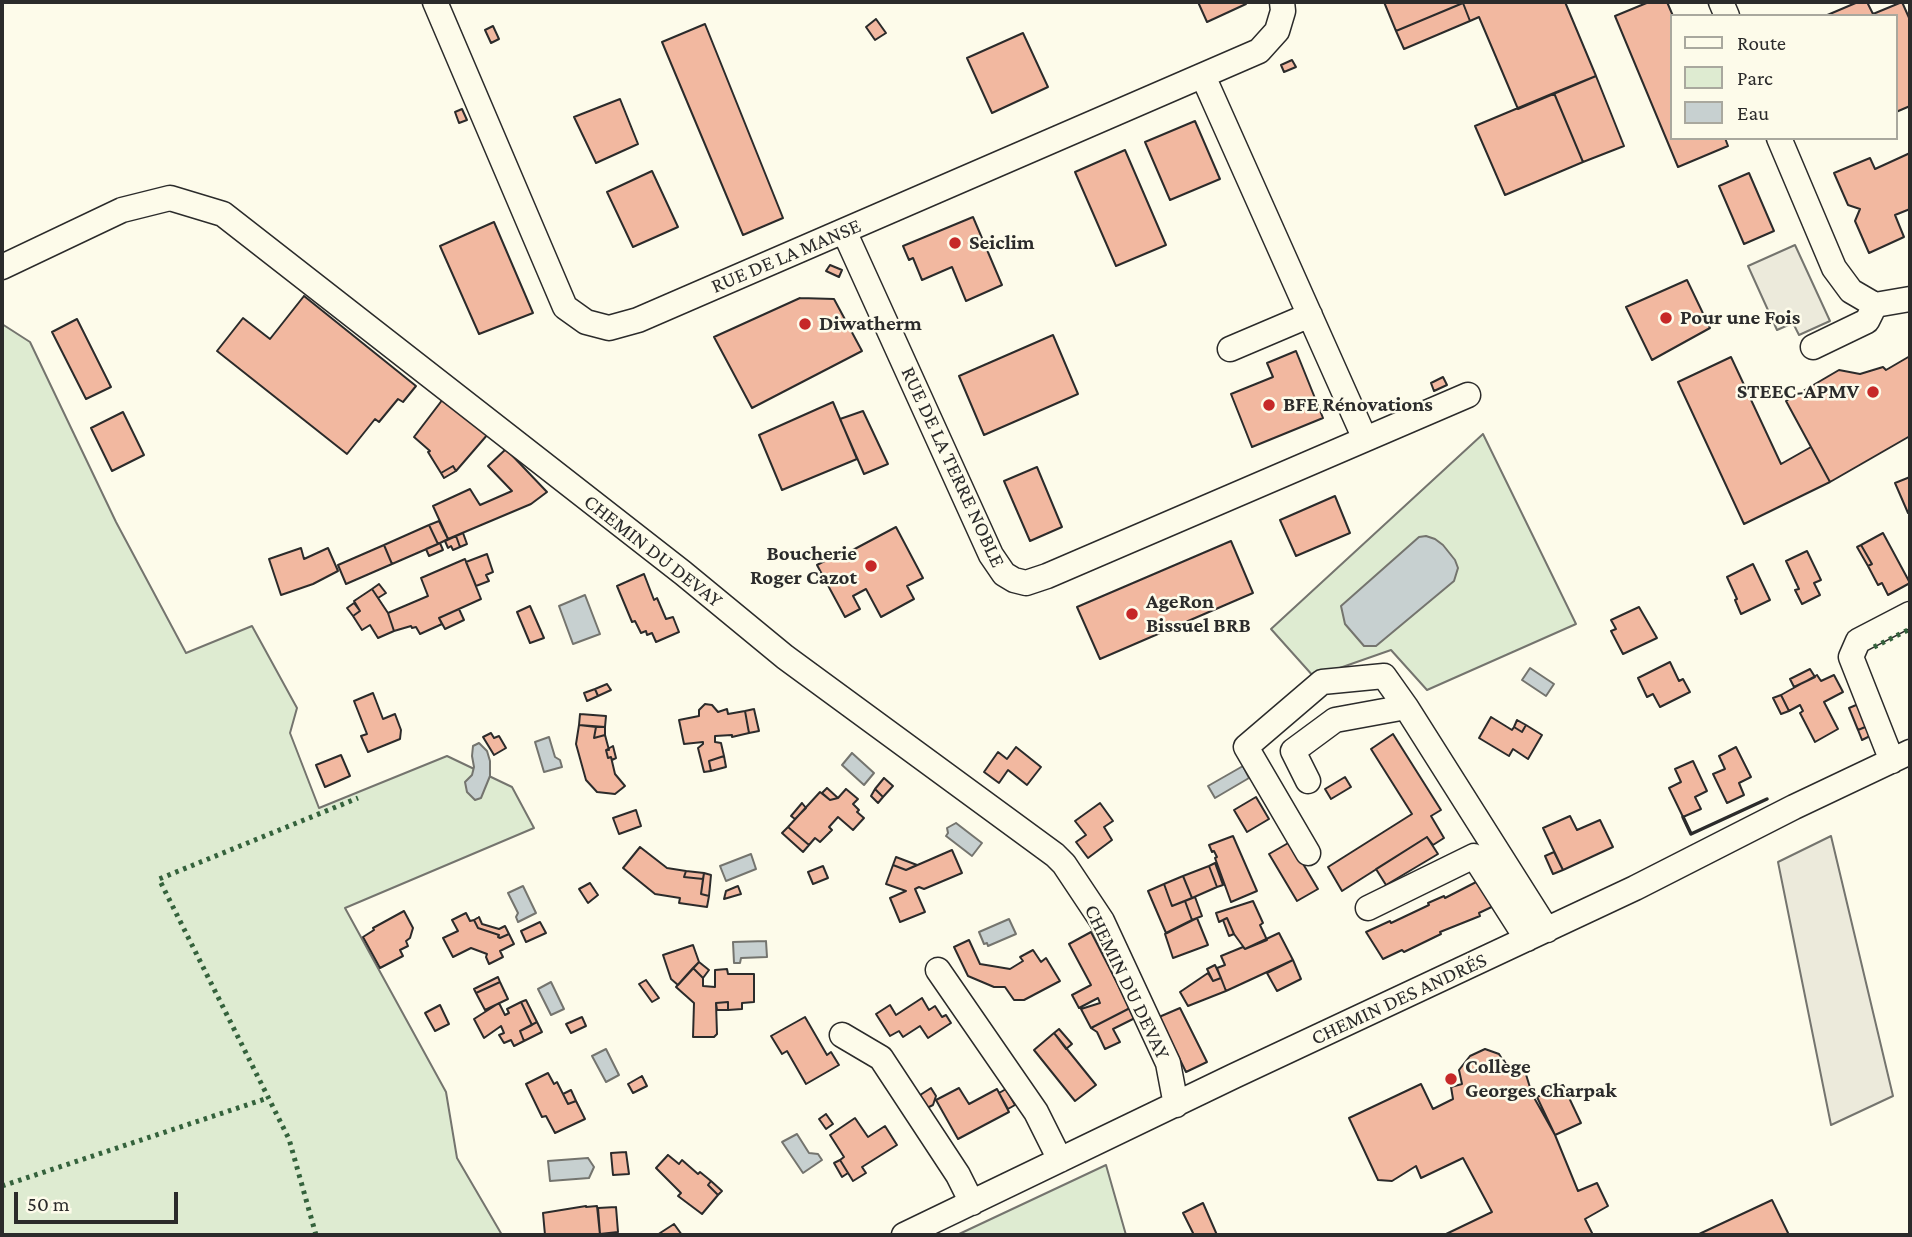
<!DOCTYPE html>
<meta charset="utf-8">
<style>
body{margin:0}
#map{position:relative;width:1912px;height:1237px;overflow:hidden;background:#fdfbea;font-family:"Crimson Pro",serif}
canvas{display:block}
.frame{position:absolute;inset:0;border:4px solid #2b2b2b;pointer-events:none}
.legend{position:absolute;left:1670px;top:14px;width:228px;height:126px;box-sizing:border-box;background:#fdfbea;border:2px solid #a9a89e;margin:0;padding:9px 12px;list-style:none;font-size:21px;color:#2b2b2b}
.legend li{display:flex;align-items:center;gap:14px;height:35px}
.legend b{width:35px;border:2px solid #a9a89e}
.scale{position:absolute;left:14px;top:1192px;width:164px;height:32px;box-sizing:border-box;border:4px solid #2b2b2b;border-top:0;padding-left:9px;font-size:21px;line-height:24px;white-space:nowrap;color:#2b2b2b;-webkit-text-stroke:5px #fdfbea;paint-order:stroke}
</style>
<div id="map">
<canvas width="1912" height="1237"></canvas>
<div class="frame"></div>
<ul class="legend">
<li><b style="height:9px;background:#fdfbea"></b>Route</li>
<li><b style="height:19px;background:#deebd1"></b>Parc</li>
<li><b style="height:19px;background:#c7d0d0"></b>Eau</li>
</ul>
<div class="scale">50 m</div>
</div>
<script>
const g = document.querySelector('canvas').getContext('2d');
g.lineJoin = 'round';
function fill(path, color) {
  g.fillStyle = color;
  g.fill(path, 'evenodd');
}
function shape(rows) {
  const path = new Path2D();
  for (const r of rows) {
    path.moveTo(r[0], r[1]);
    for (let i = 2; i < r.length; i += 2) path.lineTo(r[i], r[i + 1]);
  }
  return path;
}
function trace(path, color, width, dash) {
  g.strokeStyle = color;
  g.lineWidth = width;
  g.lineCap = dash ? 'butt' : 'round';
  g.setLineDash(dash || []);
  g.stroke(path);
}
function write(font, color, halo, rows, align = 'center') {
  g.font = font + ' "Crimson Pro",serif';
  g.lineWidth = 5;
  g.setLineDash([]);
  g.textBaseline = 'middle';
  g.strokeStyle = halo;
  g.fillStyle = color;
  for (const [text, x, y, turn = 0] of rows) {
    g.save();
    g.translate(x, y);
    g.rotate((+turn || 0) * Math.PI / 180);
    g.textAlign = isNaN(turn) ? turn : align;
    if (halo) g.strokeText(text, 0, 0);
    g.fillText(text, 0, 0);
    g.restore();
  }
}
const green = shape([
 [2,324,30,342,116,522,186,653,252,626,297,708,290,733,319,808,447,756,512,787,534,828,345,908,446,1092,457,1158,502,1235,2,1235,2,324],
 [1483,434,1576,624,1427,690,1391,650,1314,677,1271,629,1483,434],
 [1106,1165,1126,1235,957,1235,1106,1165]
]);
const parking = shape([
 [1795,245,1830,321,1799,335,1793,323,1777,330,1748,266,1795,245],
 [1831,836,1893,1096,1831,1125,1778,862,1831,836]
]);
const water = shape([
 [1426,536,1435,539,1443,545,1455,560,1458,568,1454,581,1376,646,1364,646,1345,624,1341,606,1419,537,1426,536],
 [585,595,600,634,573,644,559,606,585,595],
 [1530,668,1554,684,1546,696,1522,680,1530,668],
 [549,737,555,757,560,760,562,767,544,772,535,742,549,737],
 [479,743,487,751,490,761,490,776,481,798,475,800,467,792,465,782,472,775,474,767,472,756,473,746,479,743],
 [852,753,874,773,864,785,842,765,852,753],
 [1243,766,1249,778,1215,798,1208,786,1243,766],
 [956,823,982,843,972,856,946,836,948,833,947,828,956,823],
 [751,854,756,869,726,881,720,866,751,854],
 [523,886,536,913,518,922,516,917,518,913,508,893,523,886],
 [1009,919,1016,934,988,946,987,943,984,944,979,932,1009,919],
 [766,941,767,957,741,958,740,963,734,963,733,942,766,941],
 [551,982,564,1009,551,1015,538,989,551,982],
 [606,1049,619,1075,606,1082,592,1056,606,1049],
 [797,1134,809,1153,818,1154,822,1160,803,1173,782,1142,797,1134],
 [588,1158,594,1167,589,1178,550,1181,548,1161,588,1158]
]);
const building = shape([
 [1198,2,1245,2,1246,4,1207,22,1198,2],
 [1384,2,1565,2,1596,76,1518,109,1479,17,1470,21,1463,3,1396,31,1384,2],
 [1649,2,1667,2,1673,16,1672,138,1725,138,1728,146,1678,167,1615,16,1649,2],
 [1858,2,1867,2,1873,14,1902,2,1910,20,1910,106,1896,112,1896,16,1825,16,1858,2],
 [1463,3,1470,21,1404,49,1396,31,1463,3],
 [876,19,886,33,875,40,866,27,876,19],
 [705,24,783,218,743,235,662,42,705,24],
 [493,26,499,39,491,43,485,30,493,26],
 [1023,33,1048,87,992,113,967,58,1023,33],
 [1292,60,1296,67,1284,72,1281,65,1292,60],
 [1596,76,1624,146,1583,162,1554,93,1596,76],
 [1554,93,1583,162,1505,195,1475,126,1554,93],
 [620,99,638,144,596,163,574,117,620,99],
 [462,109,467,120,459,123,455,112,462,109],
 [1195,121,1220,179,1170,200,1145,142,1195,121],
 [1125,150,1166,245,1116,266,1075,172,1125,150],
 [1910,153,1910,209,1895,215,1904,237,1869,253,1855,221,1860,209,1848,205,1834,173,1870,158,1875,169,1910,153],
 [652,171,678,227,633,247,607,192,652,171],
 [1749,173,1774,231,1744,244,1719,186,1749,173],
 [973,217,1002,285,966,301,952,267,922,280,913,258,909,260,903,246,973,217],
 [494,222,533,313,479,334,440,246,494,222],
 [830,265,842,270,839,277,826,271,830,265],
 [1687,280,1710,328,1652,360,1626,307,1687,280],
 [304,296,416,386,403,402,398,399,379,422,375,419,347,454,217,351,243,318,270,339,304,296],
 [800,298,834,299,862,351,752,408,714,337,800,298],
 [77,319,111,387,86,399,52,332,77,319],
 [1053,335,1078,394,984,435,959,376,1053,335],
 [1296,351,1323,418,1252,447,1231,394,1273,377,1267,363,1296,351],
 [1910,356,1910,436,1830,482,1786,401,1839,370,1860,374,1883,367,1886,370,1910,356],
 [1731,357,1781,464,1811,447,1830,482,1744,524,1678,382,1731,357],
 [1443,377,1447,385,1434,391,1431,383,1443,377],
 [443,399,488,434,456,471,453,466,441,473,428,452,430,451,414,437,443,399],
 [833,402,857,459,782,490,759,435,833,402],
 [863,411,888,464,864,474,840,419,863,411],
 [123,412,144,455,112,471,91,428,123,412],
 [506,449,547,492,531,504,448,539,433,506,470,489,480,505,512,491,488,466,506,449],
 [453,466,456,471,444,478,441,473,453,466],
 [1037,467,1062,527,1030,541,1004,481,1037,467],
 [1910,477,1910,512,1908,513,1895,483,1910,477],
 [1335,496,1350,533,1296,556,1280,520,1335,496],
 [439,521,448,539,438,544,429,525,439,521],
 [429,525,438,544,392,564,384,545,429,525],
 [896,527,923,578,907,586,914,599,881,617,866,589,853,596,860,609,845,617,817,565,832,557,834,560,896,527],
 [463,533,467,544,460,547,456,536,463,533],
 [1883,533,1910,583,1888,595,1882,583,1878,585,1868,566,1872,564,1861,545,1883,533],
 [456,536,460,547,453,550,451,546,448,548,445,541,456,536],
 [1231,541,1253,593,1100,659,1077,607,1231,541],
 [440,543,443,550,429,556,426,549,440,543],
 [384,545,392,564,346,584,338,565,384,545],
 [1861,545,1872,564,1868,566,1857,547,1861,545],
 [301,548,304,559,328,548,338,571,313,584,281,595,269,559,301,548],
 [1807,551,1821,580,1814,583,1820,595,1802,604,1795,590,1799,589,1786,561,1807,551],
 [487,554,493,572,486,575,489,581,476,586,466,562,487,554],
 [465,559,481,599,439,618,442,624,420,634,416,627,412,628,411,626,394,631,388,613,428,596,421,578,465,559],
 [1753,564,1770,600,1741,614,1735,600,1737,599,1727,577,1753,564],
 [644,574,654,600,657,598,666,619,673,617,679,632,656,642,652,633,647,635,646,631,641,633,635,621,632,622,617,586,644,574],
 [379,584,386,593,378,598,372,589,379,584],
 [372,589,388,613,394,631,378,638,370,625,362,630,353,616,360,611,354,601,372,589],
 [354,603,360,611,353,616,347,608,354,603],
 [530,606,544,638,530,643,517,612,530,606],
 [1639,607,1657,638,1623,654,1611,631,1616,629,1611,620,1639,607],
 [459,609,464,620,445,629,439,618,459,609],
 [1670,662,1679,681,1683,679,1690,692,1660,707,1653,694,1647,697,1638,678,1670,662],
 [1810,669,1815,677,1794,687,1790,679,1810,669],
 [1817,675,1821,681,1834,675,1843,692,1824,702,1838,729,1815,742,1800,713,1803,711,1800,705,1789,711,1781,695,1817,675],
 [607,684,611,690,598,696,595,689,607,684],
 [595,689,598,696,587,701,584,693,595,689],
 [373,693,383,719,395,714,401,730,400,739,368,752,361,736,367,734,354,701,373,693],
 [1781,695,1789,711,1781,714,1773,698,1781,695],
 [1861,703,1870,725,1858,730,1849,708,1861,703],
 [705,704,712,705,718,712,727,709,728,714,745,711,749,733,732,737,732,735,715,736,715,742,721,743,724,756,709,761,711,771,704,772,698,748,703,744,703,742,684,744,679,720,699,716,699,710,705,704],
 [754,709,759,731,749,733,745,711,754,709],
 [580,714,606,716,605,727,579,725,580,714],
 [1491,717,1512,730,1514,727,1522,732,1526,725,1542,735,1528,759,1513,749,1509,756,1479,738,1491,717],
 [1517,720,1526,725,1522,732,1514,727,1517,720],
 [579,725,596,727,594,738,605,735,609,750,606,750,608,758,611,757,615,774,625,786,615,794,597,792,586,780,576,744,579,725],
 [1870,725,1874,734,1862,740,1858,730,1870,725],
 [596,727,605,727,605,735,594,738,596,727],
 [491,733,494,738,499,736,506,748,494,755,483,737,491,733],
 [1393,734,1441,810,1431,816,1444,838,1433,845,1427,837,1342,891,1328,867,1412,814,1371,749,1393,734],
 [613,746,616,758,612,760,611,757,608,758,606,750,613,746],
 [1016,747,1041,767,1027,785,1008,770,999,783,984,772,998,752,1007,759,1016,747],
 [1736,747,1751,777,1739,783,1744,795,1727,803,1713,774,1725,769,1719,756,1736,747],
 [341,755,350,776,325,787,316,765,341,755],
 [724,756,726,767,711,771,709,761,724,756],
 [1693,761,1707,791,1695,797,1701,809,1683,817,1669,788,1681,782,1675,769,1693,761],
 [1345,777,1351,787,1331,799,1325,789,1345,777],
 [884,778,893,786,883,797,875,789,884,778],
 [827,788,838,798,830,800,822,793,827,788],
 [846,789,858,799,853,804,859,810,857,812,864,818,853,830,838,817,829,827,832,830,820,842,815,838,809,845,788,827,820,792,830,800,838,798,846,789],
 [875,789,883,797,878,803,871,796,875,789],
 [1256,797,1269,819,1247,832,1234,810,1256,797],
 [802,803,806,808,795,819,791,816,802,803],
 [1100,803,1113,821,1104,827,1112,840,1088,858,1076,842,1086,835,1075,821,1100,803],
 [636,810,641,826,619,834,613,818,636,810],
 [1570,816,1577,830,1600,820,1613,847,1563,870,1543,828,1570,816],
 [788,827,809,845,803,852,782,833,788,827],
 [1233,836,1257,891,1231,902,1215,858,1217,857,1214,851,1212,852,1209,845,1233,836],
 [1427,837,1438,854,1386,885,1376,869,1427,837],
 [1290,842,1318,889,1297,901,1269,854,1290,842],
 [640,847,667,868,686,871,684,877,703,879,701,894,709,896,707,907,679,903,680,898,655,894,623,868,640,847],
 [952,850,962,873,924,889,919,887,915,889,925,912,900,922,890,898,906,891,886,884,893,865,906,870,952,850],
 [1554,852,1563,870,1553,874,1545,856,1554,852],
 [896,857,917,865,906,870,893,865,896,857],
 [1215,863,1223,885,1217,887,1209,866,1215,863],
 [823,866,828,878,813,884,808,872,823,866],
 [1209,866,1217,887,1192,898,1183,876,1209,866],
 [686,871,704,873,703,879,684,877,686,871],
 [704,873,711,875,709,896,701,894,704,873],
 [1183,876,1192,898,1172,906,1164,884,1183,876],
 [1484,878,1500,903,1479,913,1480,916,1440,932,1441,934,1404,952,1402,950,1383,959,1366,932,1390,921,1391,923,1429,905,1428,903,1444,896,1445,898,1484,878],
 [590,883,598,895,588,903,579,889,590,883],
 [1164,884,1172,906,1185,901,1192,920,1166,933,1148,891,1164,884],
 [738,886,741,894,724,899,726,891,738,886],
 [1195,897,1202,916,1192,920,1185,901,1195,897],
 [1253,901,1263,923,1260,925,1267,940,1245,949,1234,934,1227,918,1219,922,1216,913,1253,901],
 [404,911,413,928,410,938,406,941,408,946,400,950,403,956,380,968,363,937,374,930,373,928,404,911],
 [466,913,470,921,474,920,478,928,499,935,498,937,500,938,509,934,514,944,500,951,503,957,489,964,486,957,487,954,471,948,453,957,443,938,458,931,452,920,466,913],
 [479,917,482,924,499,929,505,926,509,934,500,938,498,937,499,935,478,928,474,920,479,917],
 [1197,918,1208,945,1173,958,1165,934,1197,918],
 [1227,918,1234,934,1229,936,1223,920,1227,918],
 [540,922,546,933,526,942,521,931,540,922],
 [1091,932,1130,1008,1091,1028,1081,1009,1100,1003,1098,998,1079,1008,1072,995,1091,985,1069,944,1091,932],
 [1279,933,1293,960,1226,991,1217,968,1225,965,1221,956,1243,947,1245,949,1279,933],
 [969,940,980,964,1010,969,1023,961,1020,957,1033,950,1041,962,1046,958,1060,981,1024,1000,1014,1000,1005,987,994,987,968,976,954,947,969,940],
 [693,945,699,962,678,985,671,979,663,955,693,945],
 [1293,960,1301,979,1277,991,1267,973,1293,960],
 [699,962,709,970,703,978,693,968,699,962],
 [1215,965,1221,978,1213,981,1207,969,1215,965],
 [693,968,703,978,703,986,715,987,715,970,727,969,728,974,754,974,754,1002,742,1003,742,1009,728,1010,728,1002,716,1003,717,1034,714,1037,693,1037,694,1003,676,987,693,968],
 [1208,973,1213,981,1221,978,1226,991,1188,1006,1180,992,1208,973],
 [498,977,500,982,476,993,474,989,498,977],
 [646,980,659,998,652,1002,639,984,646,980],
 [500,982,508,999,485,1010,476,993,500,982],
 [922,998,929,1010,935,1006,942,1017,946,1015,951,1023,928,1038,920,1026,903,1037,899,1031,890,1036,876,1014,890,1005,896,1015,922,998],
 [526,1000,537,1022,532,1025,521,1002,526,1000],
 [521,1002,532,1025,520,1031,524,1041,514,1046,511,1040,504,1043,499,1035,504,1033,501,1026,484,1038,474,1019,499,1003,505,1015,509,1013,507,1009,521,1002],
 [728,1002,728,1010,717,1010,716,1003,728,1002],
 [440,1005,449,1024,435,1031,425,1013,440,1005],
 [1130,1008,1135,1018,1113,1029,1120,1042,1105,1049,1097,1032,1091,1028,1130,1008],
 [1180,1008,1207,1062,1186,1072,1159,1017,1180,1008],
 [582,1017,586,1026,571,1033,566,1024,582,1017],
 [805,1017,827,1055,831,1052,839,1065,806,1084,787,1051,782,1054,771,1036,805,1017],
 [537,1022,542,1032,524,1041,520,1031,537,1022],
 [1059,1029,1072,1044,1066,1049,1054,1033,1059,1029],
 [1054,1033,1096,1085,1075,1101,1034,1050,1054,1033],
 [1485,1049,1499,1054,1512,1075,1524,1068,1532,1094,1555,1135,1578,1191,1597,1183,1608,1206,1585,1219,1593,1235,1444,1235,1492,1212,1463,1158,1421,1178,1416,1166,1392,1181,1378,1180,1349,1118,1421,1084,1433,1109,1453,1099,1451,1087,1462,1084,1459,1070,1470,1056,1485,1049],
 [548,1073,554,1084,557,1082,568,1104,576,1101,585,1119,555,1133,546,1116,542,1117,526,1084,548,1073],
 [642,1076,647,1086,633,1093,628,1084,642,1076],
 [1563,1085,1581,1123,1555,1135,1537,1097,1563,1085],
 [931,1088,936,1096,933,1105,925,1109,917,1097,931,1088],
 [959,1088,969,1104,997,1089,1009,1112,958,1139,936,1100,959,1088],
 [1006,1089,1015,1105,1008,1109,999,1093,1006,1089],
 [571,1090,576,1101,568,1104,563,1094,571,1090],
 [826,1114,833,1124,826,1129,819,1119,826,1114],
 [855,1118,868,1137,885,1126,897,1145,862,1167,866,1173,853,1181,840,1160,844,1157,830,1135,855,1118],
 [626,1152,629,1174,613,1175,611,1153,626,1152],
 [668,1155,679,1164,682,1160,698,1174,700,1172,711,1181,708,1185,718,1195,702,1214,678,1196,681,1193,656,1168,668,1155],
 [840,1160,848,1173,842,1177,834,1163,840,1160],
 [711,1181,722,1191,718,1195,708,1185,711,1181],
 [1772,1200,1789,1235,1697,1235,1772,1200],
 [1203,1203,1217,1235,1194,1235,1183,1213,1203,1203],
 [586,1206,586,1207,597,1206,600,1235,545,1235,543,1213,586,1206],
 [616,1207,618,1232,600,1234,598,1208,616,1207],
 [674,1224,682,1235,657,1235,674,1224]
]);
const minor = shape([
 [435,2,565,307,586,322,609,328,638,320,1259,51,1277,31,1283,11,1282,2],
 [1721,2,1727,16],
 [1203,76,1365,439],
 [1779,138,1834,268,1851,291,1875,305,1910,299],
 [844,231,991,555,1004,574,1014,580,1026,583,1047,576,1468,395],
 [2,267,122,210,170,198,223,214,683,573,785,657,1055,855,1064,864,1102,921,1168,1063,1176,1105],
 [1813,347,1867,321,1875,305],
 [1230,349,1310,315],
 [1892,761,1851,657,1858,641,1910,614],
 [1308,781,1293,751,1335,720,1406,707],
 [1308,853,1246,747,1322,682,1384,676,1406,707,1547,930],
 [1368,908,1474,856,1527,939],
 [938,970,1036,1112,1060,1160],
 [842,1035,881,1058,958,1175,972,1203],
 [904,1235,1234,1076,1635,888,1794,807,1910,752]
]);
const hedge = shape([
 [1874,647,1910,629],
 [2,1186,268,1098],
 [316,1235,289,1139,159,879,358,798]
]);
const wall = shape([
 [1683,817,1691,834,1767,799]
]);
const markers = [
 [955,243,7,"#c62828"],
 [1666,318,7,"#c62828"],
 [805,324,7,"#c62828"],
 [1873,392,7,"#c62828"],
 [1269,405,7,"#c62828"],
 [871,566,7,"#c62828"],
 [1132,614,7,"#c62828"],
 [1451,1079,7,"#c62828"]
];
const poiNames = [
 ["Seiclim",969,243],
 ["Pour une Fois",1680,318],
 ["Diwatherm",819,324],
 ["STEEC-APMV",1859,392,"right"],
 ["BFE Rénovations",1283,405],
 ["Boucherie",857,554,"right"],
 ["Roger Cazot",857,578,"right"],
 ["AgeRon",1146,602],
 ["Bissuel BRB",1146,626],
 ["Collège",1465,1067],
 ["Georges Charpak",1465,1091]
];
const streetNames = [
 ["RUE DE LA MANSE",786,256,-23],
 ["RUE DE LA TERRE NOBLE",953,467,65],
 ["CHEMIN DU DEVAY",653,551,38],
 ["CHEMIN DU DEVAY",1127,982,64],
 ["CHEMIN DES ANDRÉS",1399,999,-25]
];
fill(green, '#deebd1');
trace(green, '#74746e', 2);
fill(parking, '#eceadb');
trace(parking, '#74746e', 2);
fill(water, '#c7d0d0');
trace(water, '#74746e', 2);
fill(building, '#f2b8a0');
trace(building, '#2b2b2b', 2);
trace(minor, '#2b2b2b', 27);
trace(minor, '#fdfbea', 24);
trace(hedge, '#34623c', 5, [3.5, 5]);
trace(wall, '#2b2b2b', 3.5);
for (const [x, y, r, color] of markers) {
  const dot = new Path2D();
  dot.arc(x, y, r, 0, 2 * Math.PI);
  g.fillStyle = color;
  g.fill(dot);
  trace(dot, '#fdfbea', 2.5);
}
write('bold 21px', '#2b2b2b', '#fdfbea', poiNames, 'left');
write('21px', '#2b2b2b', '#fdfbea', streetNames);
</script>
